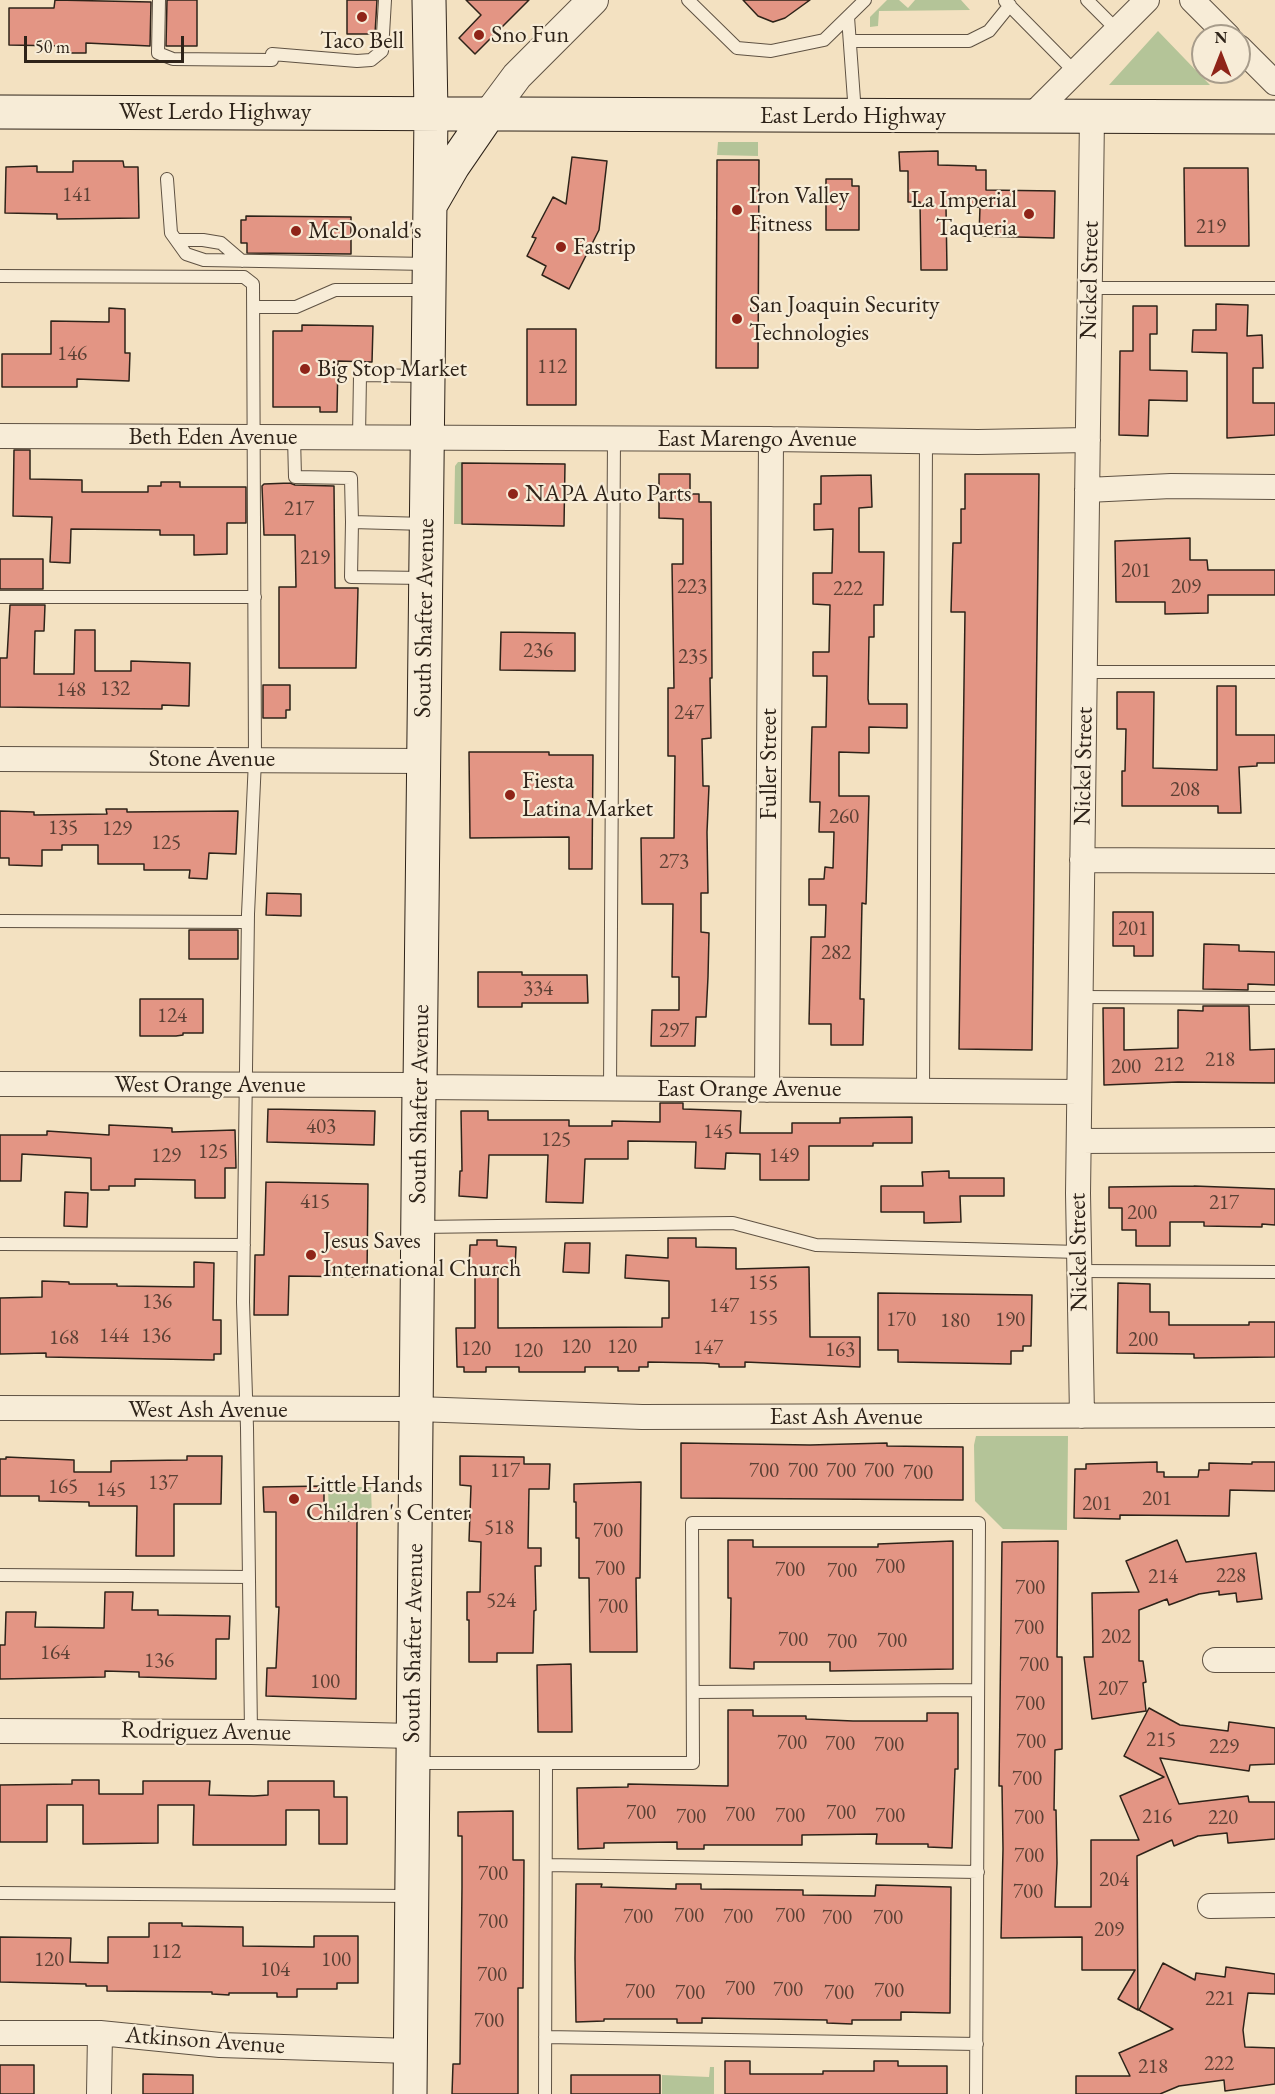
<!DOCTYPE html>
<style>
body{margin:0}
#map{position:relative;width:1275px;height:2094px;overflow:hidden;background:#f3e1c1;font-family:"EB Garamond",serif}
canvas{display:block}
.north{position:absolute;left:1191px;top:24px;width:60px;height:60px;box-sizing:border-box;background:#f7ecd7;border:2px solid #a79c8b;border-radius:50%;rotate:0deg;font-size:16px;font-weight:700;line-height:24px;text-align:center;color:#2e2319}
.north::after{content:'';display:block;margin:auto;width:21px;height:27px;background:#8f2418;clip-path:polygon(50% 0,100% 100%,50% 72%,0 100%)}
.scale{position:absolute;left:24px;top:36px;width:160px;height:27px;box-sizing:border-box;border:3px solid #2e2319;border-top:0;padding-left:8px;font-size:18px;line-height:21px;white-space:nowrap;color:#2e2319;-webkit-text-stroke:4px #f7ecd7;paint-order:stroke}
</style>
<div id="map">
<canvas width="1275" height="2094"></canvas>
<div class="north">N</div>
<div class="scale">50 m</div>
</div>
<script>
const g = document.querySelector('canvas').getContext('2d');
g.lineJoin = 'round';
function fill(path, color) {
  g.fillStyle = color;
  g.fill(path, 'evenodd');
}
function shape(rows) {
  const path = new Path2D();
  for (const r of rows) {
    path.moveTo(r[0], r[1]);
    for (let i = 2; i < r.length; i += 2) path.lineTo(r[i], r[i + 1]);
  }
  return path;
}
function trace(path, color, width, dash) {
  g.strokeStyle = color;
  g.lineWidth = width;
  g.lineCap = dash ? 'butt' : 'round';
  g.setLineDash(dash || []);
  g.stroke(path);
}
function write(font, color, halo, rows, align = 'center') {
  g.font = font + ' "EB Garamond",serif';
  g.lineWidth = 4.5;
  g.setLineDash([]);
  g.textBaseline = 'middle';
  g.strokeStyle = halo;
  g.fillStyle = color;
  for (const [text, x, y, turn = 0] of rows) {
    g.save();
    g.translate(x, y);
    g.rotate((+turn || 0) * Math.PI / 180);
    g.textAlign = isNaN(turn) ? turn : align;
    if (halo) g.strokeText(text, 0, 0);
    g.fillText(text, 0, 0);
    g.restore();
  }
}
const green = shape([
 [887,0,899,0,908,8,915,0,961,0,970,10,879,11,878,26,870,27,870,17],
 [1158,31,1210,85,1109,85],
 [718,142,758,142,758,156,717,155],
 [458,462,462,462,461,524,454,524,455,466],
 [976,1436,1068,1436,1067,1530,1003,1529,975,1501,974,1445],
 [328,1487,371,1487,372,1518,329,1518],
 [710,2067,714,2067,714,2094,662,2094,662,2075,709,2077]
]);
const building = shape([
 [55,0,151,2,150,46,86,43,86,53,61,53,61,46,9,45,9,8,54,8,55,0],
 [167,0,197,0,197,46,166,46,167,0],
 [347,0,377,0,375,34,347,34,347,0],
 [466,0,529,0,475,54,459,38,481,15,466,0],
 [743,0,810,0,785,18,773,22,758,16,743,0],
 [938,151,938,165,976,166,976,170,986,170,986,190,1055,191,1054,238,979,236,980,207,946,207,947,270,921,270,920,202,908,202,908,171,900,171,899,152,938,151],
 [572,157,607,161,599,230,569,289,542,275,546,266,527,256,536,238,532,237,553,197,566,204,572,157],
 [717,160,759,160,758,368,716,368,717,160],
 [73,161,123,161,124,167,138,167,139,218,57,219,57,214,5,213,6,167,37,166,37,172,73,172,73,161],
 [1184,168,1248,168,1249,246,1185,246,1184,168],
 [826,179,852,179,852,186,859,186,859,230,826,230,826,179],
 [246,216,351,217,351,254,247,253,247,243,241,243,241,220,246,220,246,216],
 [1216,304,1248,305,1247,336,1262,335,1263,368,1253,368,1253,403,1275,403,1275,435,1227,438,1227,353,1192,352,1193,330,1216,330,1216,304],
 [1133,306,1157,306,1157,334,1150,334,1150,370,1187,371,1187,401,1149,400,1148,436,1119,435,1120,351,1133,351,1133,306],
 [109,308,125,309,125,353,130,353,129,381,77,379,77,387,2,387,2,354,51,354,51,321,109,322,109,308],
 [302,325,373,326,372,362,338,361,337,412,320,412,320,407,273,407,273,331,302,331,302,325],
 [527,329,576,329,576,405,527,405,527,329],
 [14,450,30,450,30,479,82,480,82,492,148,492,148,486,161,486,161,482,180,482,180,487,246,487,246,523,227,523,227,554,194,555,194,535,160,535,160,530,71,529,70,563,50,562,52,517,13,516,14,450],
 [462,463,565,464,564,526,462,524,462,463],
 [659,474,690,474,690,494,699,494,699,502,711,502,712,678,710,678,711,738,702,739,703,786,709,786,707,832,708,893,701,893,701,932,709,933,708,977,706,1017,696,1017,695,1046,651,1046,652,1010,679,1010,679,977,672,977,673,904,642,904,641,838,674,838,675,756,668,756,668,688,674,688,672,564,683,564,683,519,659,518,659,474],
 [965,474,1039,474,1032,1050,959,1049,965,612,951,612,953,543,961,543,961,509,965,509,965,474],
 [871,475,872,507,859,508,859,552,884,552,883,605,874,605,874,637,869,637,868,699,869,704,907,704,907,728,869,727,869,753,839,752,839,796,869,796,866,904,862,903,860,999,864,999,863,1045,831,1045,831,1024,809,1024,811,937,825,937,826,905,809,905,809,879,824,879,825,867,833,868,834,832,819,832,820,802,810,802,812,727,826,727,827,676,813,676,813,652,829,652,830,605,813,604,813,573,832,573,833,529,814,530,814,504,821,504,821,476,871,475],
 [290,483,295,485,334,486,335,588,358,588,356,668,279,668,279,587,296,587,295,535,264,535,262,486,264,484,290,483],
 [1190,538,1190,560,1207,560,1208,570,1275,570,1275,595,1208,595,1208,613,1165,614,1165,602,1116,602,1115,541,1190,538],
 [0,559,43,559,43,589,0,589,0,559],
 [10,605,45,605,44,631,35,631,34,674,74,674,75,630,95,630,95,671,131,671,131,661,190,663,189,706,162,705,162,709,0,707,0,658,7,658,10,605],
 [501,632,575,633,575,671,500,670,501,632],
 [263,685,290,685,290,710,286,710,286,718,263,718,263,685],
 [1217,686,1236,686,1236,735,1275,735,1275,763,1257,763,1257,766,1239,767,1241,813,1218,813,1218,806,1122,806,1122,771,1125,771,1126,729,1117,729,1117,692,1154,692,1153,768,1217,770,1217,686],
 [469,752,549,752,549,755,593,755,592,869,569,869,569,837,470,838,469,752],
 [106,809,127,809,127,812,238,811,236,854,209,853,207,879,189,878,190,870,144,870,144,864,98,864,98,845,62,845,62,850,42,850,42,866,9,865,9,858,0,858,0,811,34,812,34,815,107,814,106,809],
 [267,893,301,894,301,916,266,915,267,893],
 [1113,912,1153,912,1153,956,1134,956,1134,946,1113,946,1113,912],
 [189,930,238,930,238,959,189,959,189,930],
 [1204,944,1239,945,1239,951,1275,952,1275,985,1248,984,1248,990,1203,989,1204,944],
 [478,972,522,972,522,975,587,975,588,1003,522,1003,522,1007,478,1007,478,972],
 [140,999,203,999,203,1033,183,1033,183,1035,176,1036,140,1036,140,999],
 [1203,1006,1249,1006,1250,1050,1275,1049,1275,1083,1178,1082,1104,1085,1103,1008,1124,1008,1124,1050,1178,1048,1178,1010,1203,1011,1203,1006],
 [660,1103,683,1103,683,1109,741,1111,740,1133,792,1133,792,1123,840,1123,840,1118,912,1117,912,1143,873,1143,873,1146,809,1146,809,1180,760,1180,760,1154,726,1153,725,1169,695,1168,696,1142,628,1141,628,1159,585,1159,583,1203,546,1202,548,1155,489,1155,487,1198,459,1196,460,1171,462,1171,461,1111,488,1111,488,1120,569,1120,569,1126,612,1126,612,1121,660,1122,660,1103],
 [268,1109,375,1111,374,1145,267,1142,268,1109],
 [109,1125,172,1128,172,1132,235,1130,236,1168,225,1168,225,1198,195,1198,195,1180,135,1179,135,1186,109,1186,109,1190,91,1190,91,1158,22,1154,21,1181,0,1181,0,1135,47,1135,47,1131,109,1135,109,1125],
 [949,1171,949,1178,1004,1178,1004,1196,960,1196,961,1222,924,1223,924,1212,881,1212,881,1186,923,1186,922,1172,949,1171],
 [266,1182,368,1184,367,1277,289,1276,288,1315,254,1315,255,1255,264,1255,266,1182],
 [1194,1186,1275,1189,1275,1225,1262,1224,1262,1227,1204,1226,1204,1222,1170,1222,1170,1246,1136,1246,1136,1230,1122,1230,1122,1208,1109,1208,1109,1187,1194,1186],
 [65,1192,88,1193,87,1227,64,1226,65,1192],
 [668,1238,696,1238,696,1247,736,1248,736,1269,809,1267,810,1337,860,1337,860,1367,745,1362,745,1367,719,1367,719,1364,704,1363,648,1362,648,1367,639,1367,639,1371,618,1371,618,1367,585,1367,585,1372,519,1372,519,1367,486,1367,486,1372,464,1372,464,1367,457,1367,456,1328,475,1328,475,1268,469,1268,470,1245,477,1245,477,1240,497,1240,497,1246,516,1247,515,1269,498,1269,498,1328,662,1327,662,1318,669,1318,669,1281,625,1278,626,1255,668,1258,668,1238],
 [565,1243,590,1243,589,1273,563,1272,565,1243],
 [194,1262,214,1263,213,1320,221,1320,221,1354,214,1354,214,1360,46,1357,46,1353,0,1354,0,1298,42,1297,42,1281,69,1282,69,1284,117,1284,117,1286,194,1287,194,1262],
 [1118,1283,1150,1284,1150,1312,1169,1312,1169,1325,1249,1325,1249,1322,1275,1322,1275,1357,1194,1358,1194,1354,1117,1353,1118,1283],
 [878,1293,1032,1295,1031,1346,1023,1346,1023,1351,1011,1351,1011,1364,898,1362,898,1350,878,1350,878,1293],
 [681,1443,810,1445,887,1443,887,1446,963,1447,963,1500,681,1498,681,1443],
 [187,1456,222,1456,221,1504,174,1504,174,1556,136,1556,137,1506,89,1506,89,1502,39,1501,39,1496,0,1496,0,1459,6,1459,6,1457,74,1460,74,1472,111,1472,111,1461,187,1460,187,1456],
 [460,1456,524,1457,524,1464,550,1464,549,1489,529,1489,528,1548,541,1548,541,1566,535,1566,536,1610,534,1611,533,1653,497,1653,497,1662,469,1662,469,1620,467,1620,467,1592,480,1592,481,1542,469,1541,471,1486,460,1485,460,1456],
 [1157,1462,1157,1472,1164,1472,1164,1477,1198,1477,1199,1470,1209,1470,1209,1463,1252,1464,1252,1462,1275,1462,1275,1491,1230,1490,1229,1516,1120,1515,1120,1519,1074,1518,1075,1469,1086,1469,1086,1464,1157,1462],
 [641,1482,640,1578,636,1578,637,1652,590,1652,589,1578,579,1578,579,1538,576,1538,576,1502,574,1502,574,1484,641,1482],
 [324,1486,324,1521,357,1521,356,1699,266,1696,267,1668,276,1668,279,1607,276,1607,276,1512,264,1512,263,1487,324,1486],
 [728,1540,753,1540,753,1547,878,1547,878,1544,953,1541,953,1669,830,1671,830,1662,754,1662,754,1669,730,1668,731,1598,728,1598,728,1540],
 [1177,1540,1186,1562,1256,1553,1262,1599,1237,1602,1236,1593,1219,1595,1219,1591,1199,1594,1169,1605,1167,1599,1139,1610,1139,1661,1143,1661,1146,1682,1143,1683,1146,1711,1092,1719,1084,1657,1093,1657,1092,1593,1139,1592,1126,1561,1177,1540],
 [1058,1541,1057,1657,1062,1657,1062,1749,1055,1750,1054,1810,1056,1810,1057,1863,1055,1907,1091,1907,1091,1840,1139,1840,1120,1796,1164,1777,1124,1756,1149,1708,1180,1725,1228,1731,1229,1722,1275,1728,1275,1764,1250,1765,1249,1771,1160,1758,1179,1804,1248,1796,1249,1802,1275,1802,1275,1839,1228,1843,1227,1833,1198,1836,1174,1846,1172,1840,1137,1856,1138,2010,1118,1999,1135,1970,1082,1970,1082,1937,1001,1938,1003,1849,1002,1786,999,1786,1002,1542,1058,1541],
 [105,1592,133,1592,132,1610,158,1610,158,1615,230,1616,229,1639,216,1639,216,1679,139,1677,139,1672,105,1671,105,1677,0,1679,0,1645,5,1645,6,1612,36,1612,35,1627,104,1628,105,1592],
 [571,1664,572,1732,538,1732,537,1665,571,1664],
 [728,1710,753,1710,753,1716,806,1716,806,1719,853,1721,927,1721,927,1713,958,1713,958,1769,955,1769,952,1848,928,1847,928,1844,876,1844,877,1834,802,1835,802,1845,704,1845,704,1849,677,1849,677,1842,604,1843,604,1848,578,1849,577,1788,628,1787,628,1784,728,1786,728,1710],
 [72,1780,99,1780,99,1794,143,1794,143,1781,210,1781,209,1795,254,1796,268,1795,268,1781,334,1781,334,1797,347,1797,347,1844,319,1844,319,1810,286,1810,286,1845,193,1845,194,1805,158,1805,158,1843,83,1844,83,1805,47,1805,47,1842,0,1842,0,1785,72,1784,72,1780],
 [513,1811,513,1860,524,1860,523,1988,518,1988,518,2094,452,2094,453,2064,460,2064,462,1887,462,1836,458,1836,458,1812,513,1811],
 [576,1884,602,1884,601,1887,676,1889,676,1884,701,1884,701,1889,803,1890,803,1895,875,1896,876,1885,951,1887,950,2013,901,2012,901,2020,852,2020,852,2024,827,2023,827,2020,702,2018,702,2023,677,2023,677,2019,604,2019,604,2021,576,2022,575,1958,576,1884],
 [149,1923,182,1923,182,1926,243,1927,243,1946,314,1947,314,1936,358,1936,358,1983,337,1983,337,1989,297,1989,297,1997,277,1997,277,1993,229,1993,229,1995,212,1994,212,1992,107,1991,107,1986,86,1986,86,1984,0,1982,0,1937,71,1938,70,1962,108,1963,108,1937,149,1937,149,1923],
 [1163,1963,1195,1980,1196,1973,1225,1977,1226,1967,1275,1974,1275,1994,1248,1993,1243,2030,1245,2047,1275,2048,1275,2084,1225,2091,1224,2080,1179,2086,1160,2094,1076,2094,1076,2076,1130,2076,1119,2053,1173,2029,1139,2010,1163,1963],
 [725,2061,750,2061,750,2074,823,2074,823,2071,874,2071,874,2061,898,2061,898,2066,947,2066,947,2094,725,2094,725,2061],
 [0,2065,34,2065,34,2094,0,2094,0,2065],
 [143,2074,193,2075,193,2094,143,2094,143,2074],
 [571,2075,660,2075,660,2094,571,2094,571,2075]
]);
const service = shape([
 [159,0,158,53,173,59,272,60],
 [688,0,737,48,771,51,824,40,865,0],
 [1087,0,1117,30],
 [1005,1,1075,72],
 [848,17,855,114],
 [850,41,969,41,989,31,1010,5],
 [272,54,357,61,371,60,382,51,385,0],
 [167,179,171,233,186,254,204,260,428,264],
 [176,240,203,240,221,243,242,261],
 [0,276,244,277,253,284,255,760,248,914,243,1302,247,1428,251,1732],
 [1090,288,1275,288],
 [254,307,296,307,335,290,429,290],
 [294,437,295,477,351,478,352,522],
 [359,437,360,375,428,376],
 [424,578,351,577,352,522,426,524],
 [0,597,255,597],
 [1085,672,1275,672],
 [0,921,248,922],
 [1081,997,1275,998],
 [610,1088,614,438],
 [923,1090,926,441],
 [419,1227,733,1223,816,1245,1079,1252],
 [0,1244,244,1245],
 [1080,1271,1275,1272],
 [0,1575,249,1577],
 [693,1692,978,1690],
 [415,1763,693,1763,692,1523,979,1523,976,2094],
 [546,1865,978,1872],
 [0,1893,411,1896],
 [545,2037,977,2044],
 [545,2094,546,1763]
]);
const minor = shape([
 [1192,0,1228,36],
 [1239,47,1275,83],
 [1031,116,1147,0],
 [0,436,771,439,978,442,1088,440],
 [1087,490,1171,486,1275,487],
 [0,759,424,761],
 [1082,860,1275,861],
 [0,1084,420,1085],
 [419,1087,1079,1092],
 [767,1090,771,439],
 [1079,1141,1275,1140],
 [0,1408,417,1409,642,1417,1275,1415],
 [1082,1416,1078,1193,1092,116],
 [1215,1660,1275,1660],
 [0,1731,251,1732,412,1736],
 [1210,1906,1275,1905],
 [0,2033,100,2033,220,2045,410,2051],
 [99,2094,100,2033]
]);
const tertiary = shape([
 [488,115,517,76,593,0]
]);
const secondary = shape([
 [0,112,1275,117],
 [431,204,453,166,488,115],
 [410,2094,419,1087,420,1085,431,113,429,0]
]);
const markers = [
 [362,17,6,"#8f2418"],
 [479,35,6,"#8f2418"],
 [737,210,6,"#8f2418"],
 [1029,214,6,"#8f2418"],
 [296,231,6,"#8f2418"],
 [561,247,6,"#8f2418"],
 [737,319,6,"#8f2418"],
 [305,369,6,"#8f2418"],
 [513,494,6,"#8f2418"],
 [510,795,6,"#8f2418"],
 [311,1255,6,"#8f2418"],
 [294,1499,6,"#8f2418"]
];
const numberNames = [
 ["141",77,195],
 ["219",1211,227],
 ["146",72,354],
 ["112",552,367],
 ["217",299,509],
 ["219",315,558],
 ["201",1136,571],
 ["223",692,587],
 ["209",1186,587],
 ["222",848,589],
 ["236",538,651],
 ["235",693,657],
 ["132",115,689],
 ["148",71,690],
 ["247",689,713],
 ["208",1185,790],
 ["260",844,817],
 ["135",63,828],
 ["129",117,829],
 ["125",166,843],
 ["273",674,862],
 ["201",1133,929],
 ["282",836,953],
 ["334",538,989],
 ["124",172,1016],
 ["297",674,1031],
 ["218",1220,1060],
 ["212",1169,1065],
 ["200",1126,1067],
 ["403",321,1127],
 ["145",718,1132],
 ["125",556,1140],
 ["125",213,1152],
 ["129",166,1156],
 ["149",784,1156],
 ["415",315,1202],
 ["217",1224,1203],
 ["200",1142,1213],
 ["155",763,1283],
 ["136",157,1302],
 ["147",724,1306],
 ["155",763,1318],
 ["170",901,1320],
 ["190",1010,1320],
 ["180",955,1321],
 ["144",114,1336],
 ["136",156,1336],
 ["168",64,1338],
 ["200",1143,1340],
 ["120",576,1347],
 ["120",622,1347],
 ["147",708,1348],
 ["120",476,1349],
 ["163",840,1350],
 ["120",528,1351],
 ["117",505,1471],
 ["700",764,1471],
 ["700",803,1471],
 ["700",841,1471],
 ["700",879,1471],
 ["700",918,1473],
 ["137",163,1483],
 ["165",63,1487],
 ["145",111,1490],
 ["201",1157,1499],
 ["201",1097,1504],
 ["518",499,1528],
 ["700",608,1531],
 ["700",890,1567],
 ["700",610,1569],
 ["700",790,1570],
 ["700",842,1571],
 ["228",1231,1576],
 ["214",1163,1577],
 ["700",1030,1588],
 ["524",501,1601],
 ["700",613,1607],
 ["700",1029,1628],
 ["202",1116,1637],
 ["700",793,1640],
 ["700",892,1641],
 ["700",842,1642],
 ["164",55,1653],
 ["136",159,1661],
 ["700",1034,1665],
 ["100",325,1682],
 ["207",1113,1689],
 ["700",1030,1704],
 ["215",1161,1740],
 ["700",1031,1742],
 ["700",792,1743],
 ["700",840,1744],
 ["700",889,1745],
 ["229",1224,1747],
 ["700",1027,1779],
 ["700",641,1813],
 ["700",841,1813],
 ["700",740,1815],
 ["700",790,1816],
 ["700",890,1816],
 ["700",691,1817],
 ["216",1157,1817],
 ["700",1029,1818],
 ["220",1223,1818],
 ["700",1029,1856],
 ["700",493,1874],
 ["204",1114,1880],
 ["700",1028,1892],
 ["700",689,1916],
 ["700",790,1916],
 ["700",638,1917],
 ["700",738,1917],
 ["700",837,1918],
 ["700",888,1918],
 ["700",493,1922],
 ["209",1109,1930],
 ["112",166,1952],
 ["120",49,1960],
 ["100",336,1960],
 ["104",275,1970],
 ["700",492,1975],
 ["700",740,1989],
 ["700",788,1990],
 ["700",889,1991],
 ["700",640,1992],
 ["700",690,1993],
 ["700",839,1993],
 ["221",1220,1999],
 ["700",489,2021],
 ["222",1219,2064],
 ["218",1153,2067]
];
const poiNames = [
 ["Sno Fun",491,35],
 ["Taco Bell",362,41,"center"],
 ["Iron Valley",749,196],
 ["Fitness",749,224],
 ["La Imperial",1017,200,"right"],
 ["Taqueria",1017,228,"right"],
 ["McDonald's",308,231],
 ["Fastrip",573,247],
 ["San Joaquin Security",749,305],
 ["Technologies",749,333],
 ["Big Stop Market",317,369],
 ["NAPA Auto Parts",525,494],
 ["Fiesta",522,781],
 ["Latina Market",522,809],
 ["Jesus Saves",323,1241],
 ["International Church",323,1269],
 ["Little Hands",306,1485],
 ["Children's Center",306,1513]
];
const streetNames = [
 ["West Lerdo Highway",215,112],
 ["East Lerdo Highway",853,116],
 ["Nickel Street",1090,280,-89],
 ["Beth Eden Avenue",213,437],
 ["East Marengo Avenue",757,439],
 ["South Shafter Avenue",425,618,-89],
 ["Stone Avenue",212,759],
 ["Fuller Street",769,764,-90],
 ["Nickel Street",1084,766,-89],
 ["West Orange Avenue",210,1085],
 ["East Orange Avenue",749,1089],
 ["South Shafter Avenue",420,1104,-89],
 ["Nickel Street",1079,1252,-91],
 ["West Ash Avenue",208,1410],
 ["East Ash Avenue",846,1417],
 ["South Shafter Avenue",414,1643,-89],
 ["Rodriguez Avenue",206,1732,1],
 ["Atkinson Avenue",205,2041,4]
];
fill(green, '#b4c498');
fill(building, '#e39584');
trace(building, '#2e2319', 1.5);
trace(service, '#5f5243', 14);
trace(minor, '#5f5243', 26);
trace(tertiary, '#5f5243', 32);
trace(secondary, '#2e2319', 35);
trace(service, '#f7ecd7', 12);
trace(minor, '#f7ecd7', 24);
trace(tertiary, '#f7ecd7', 30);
trace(secondary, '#f7ecd7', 33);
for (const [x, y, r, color] of markers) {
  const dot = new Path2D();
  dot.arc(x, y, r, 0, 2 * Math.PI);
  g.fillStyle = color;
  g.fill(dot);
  trace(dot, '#f7ecd7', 2);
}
write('21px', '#5b4034', null, numberNames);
write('24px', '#2e2319', '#f7ecd7', poiNames, 'left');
write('24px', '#2e2319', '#f7ecd7', streetNames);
</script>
